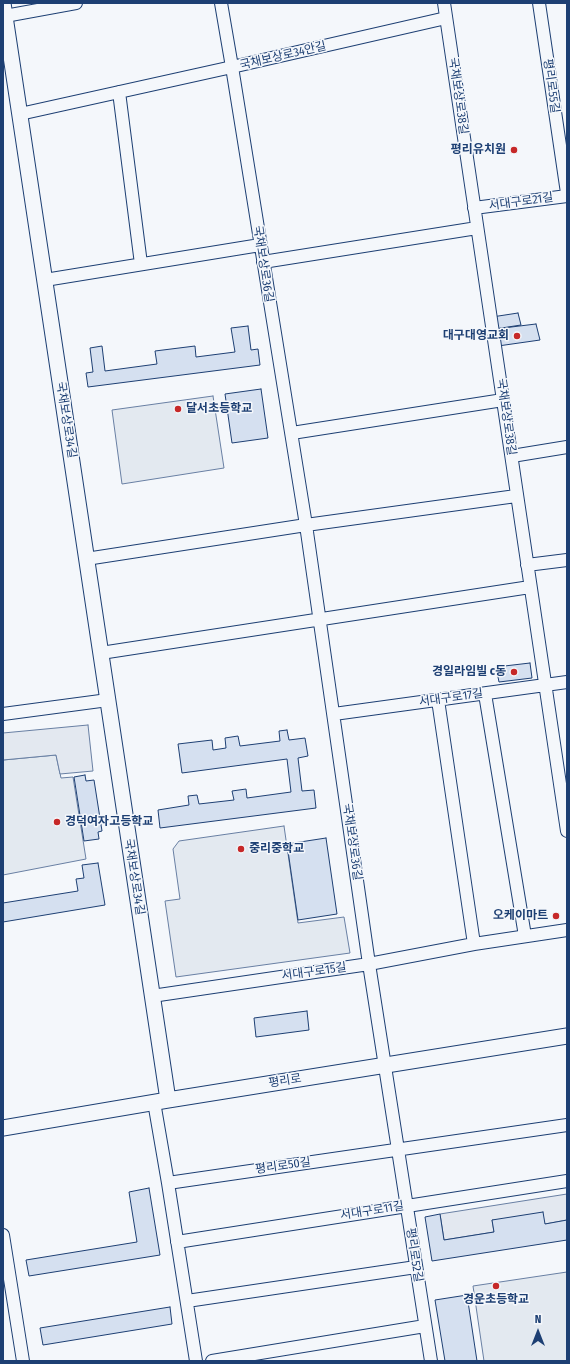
<!DOCTYPE html>
<meta charset="utf-8">
<style>
body{margin:0}
#map{position:relative;width:570px;height:1364px;overflow:hidden;background:#f4f7fb;font-family:"Fira Sans Condensed",sans-serif}
canvas{display:block}
.frame{position:absolute;inset:0;border:4px solid #1d3f73;pointer-events:none}
.north{position:absolute;left:518px;top:1312px;width:40px;height:40px;-webkit-text-stroke:3px #f4f7fb;paint-order:stroke;rotate:0deg;font-size:11px;font-weight:700;line-height:16px;text-align:center;color:#1d3f73}
.north::after{content:'';display:block;margin:auto;width:14px;height:18px;background:#1d3f73;clip-path:polygon(50% 0,100% 100%,50% 72%,0 100%)}
</style>
<div id="map">
<canvas width="570" height="1364"></canvas>
<div class="frame"></div>
<div class="north">N</div>
</div>
<script>
const g = document.querySelector('canvas').getContext('2d');
g.lineJoin = 'round';
function fill(path, color) {
  g.fillStyle = color;
  g.fill(path, 'evenodd');
}
function shape(rows) {
  const path = new Path2D();
  for (const r of rows) {
    path.moveTo(r[0], r[1]);
    for (let i = 2; i < r.length; i += 2) path.lineTo(r[i], r[i + 1]);
  }
  return path;
}
function trace(path, color, width, dash) {
  g.strokeStyle = color;
  g.lineWidth = width;
  g.lineCap = dash ? 'butt' : 'round';
  g.setLineDash(dash || []);
  g.stroke(path);
}
function write(font, color, halo, rows, align = 'center') {
  g.font = font + ' "Fira Sans Condensed","Noto Sans KR",sans-serif';
  g.lineWidth = 3;
  g.setLineDash([]);
  g.textBaseline = 'middle';
  g.strokeStyle = halo;
  g.fillStyle = color;
  for (const [text, x, y, turn = 0] of rows) {
    g.save();
    g.translate(x, y);
    g.rotate((+turn || 0) * Math.PI / 180);
    g.textAlign = isNaN(turn) ? turn : align;
    if (halo) g.strokeText(text, 0, 0);
    g.fillText(text, 0, 0);
    g.restore();
  }
}
const green = shape([
 [213,396,224,468,122,484,112,410,213,396],
 [56,755,61,778,73,777,86,859,3,875,3,760,56,755],
 [284,826,298,923,344,917,350,953,176,977,165,901,180,899,173,849,179,841,284,826],
 [567,1272,567,1361,484,1361,473,1286,567,1272]
]);
const parking = shape([
 [88,725,93,771,60,774,56,755,3,760,3,733,88,725],
 [567,1194,567,1220,545,1224,492,1220,494,1232,444,1240,440,1214,567,1194]
]);
const building = shape([
 [518,313,521,325,495,329,492,317,518,313],
 [536,324,540,340,498,346,495,329,536,324],
 [248,326,251,350,258,349,260,365,88,387,86,373,93,372,90,348,102,346,105,371,157,364,155,351,195,346,196,357,235,352,231,328,248,326],
 [261,389,268,438,232,443,225,394,261,389],
 [530,663,532,678,499,682,496,667,530,663],
 [287,730,289,740,305,738,308,756,298,758,302,791,314,790,316,808,160,828,158,810,189,805,188,796,197,795,199,804,234,800,232,791,246,789,247,798,291,792,287,759,182,773,178,744,212,740,213,750,226,748,225,738,238,736,240,746,280,741,279,731,287,730],
 [85,775,86,781,94,780,102,831,98,832,99,839,84,841,74,777,85,775],
 [326,838,337,914,298,920,287,844,326,838],
 [98,863,105,905,3,922,3,903,78,891,76,879,84,878,82,865,98,863],
 [307,1011,309,1030,256,1037,254,1018,307,1011],
 [149,1188,160,1255,29,1276,26,1260,137,1242,129,1192,149,1188],
 [543,1212,545,1224,567,1220,567,1240,432,1261,425,1217,440,1214,444,1240,494,1232,492,1220,543,1212],
 [467,1295,477,1361,445,1361,435,1300,467,1295],
 [170,1307,172,1324,43,1345,40,1328,170,1307]
]);
const minor = shape([
 [221,3,232,67,306,525,369,964,431,1361],
 [444,3,567,831],
 [539,3,567,193],
 [5,16,76,3],
 [119,92,141,264],
 [20,114,232,67,446,18],
 [474,208,567,196],
 [263,262,477,228],
 [45,280,260,245],
 [292,433,503,400],
 [512,456,567,447],
 [86,559,306,525,516,496],
 [527,565,567,560],
 [101,653,530,587],
 [485,694,525,936],
 [438,700,474,944],
 [3,714,108,700],
 [334,714,567,682],
 [152,996,369,964,474,944,567,930],
 [154,1102,168,1183,196,1361],
 [168,1183,567,1125],
 [3,1235,23,1361],
 [177,1242,567,1181],
 [187,1301,416,1267],
 [212,1361,425,1326]
]);
const major = shape([
 [3,3,168,1100],
 [3,1128,168,1100,567,1036]
]);
const markers = [
 [514,150,4,"#c62828"],
 [517,336,4,"#c62828"],
 [178,409,4,"#c62828"],
 [514,672,4,"#c62828"],
 [57,822,4,"#c62828"],
 [241,849,4,"#c62828"],
 [556,916,4,"#c62828"],
 [496,1286,4,"#c62828"]
];
const streetNames = [
 ["국채보상로34안길",283,56,-13],
 ["평리로55길",551,86,82],
 ["국채보상로38길",458,96,82],
 ["서대구로21길",521,202,-8],
 ["국채보상로36길",263,264,81],
 ["국채보상로38길",506,417,82],
 ["국채보상로34길",66,420,81],
 ["서대구로17길",451,698,-8],
 ["국채보상로36길",352,842,82],
 ["국채보상로34길",134,877,81],
 ["서대구로15길",314,972,-8],
 ["평리로",285,1081,-9],
 ["평리로50길",283,1166,-8],
 ["서대구로11길",372,1211,-9],
 ["평리로52길",414,1255,81]
];
const poiNames = [
 ["평리유치원",506,150],
 ["대구대영교회",509,336],
 ["달서초등학교",186,409,"left"],
 ["경일라임빌 c동",506,672],
 ["경덕여자고등학교",65,822,"left"],
 ["중리중학교",249,849,"left"],
 ["오케이마트",548,916],
 ["경운초등학교",496,1300,"center"]
];
fill(green, '#e3e9f0');
trace(green, '#687fa3', 1);
fill(parking, '#e3e8f0');
trace(parking, '#687fa3', 1);
fill(building, '#d5e0f0');
trace(building, '#1d3f73', 1);
trace(minor, '#1d3f73', 14);
trace(major, '#1d3f73', 17);
trace(minor, '#f4f7fb', 12);
trace(major, '#f4f7fb', 15);
for (const [x, y, r, color] of markers) {
  const dot = new Path2D();
  dot.arc(x, y, r, 0, 2 * Math.PI);
  g.fillStyle = color;
  g.fill(dot);
  trace(dot, '#f4f7fb', 1.5);
}
write('12px', '#1d3f73', '#f4f7fb', streetNames);
write('bold 12px', '#1d3f73', '#f4f7fb', poiNames, 'right');
</script>
